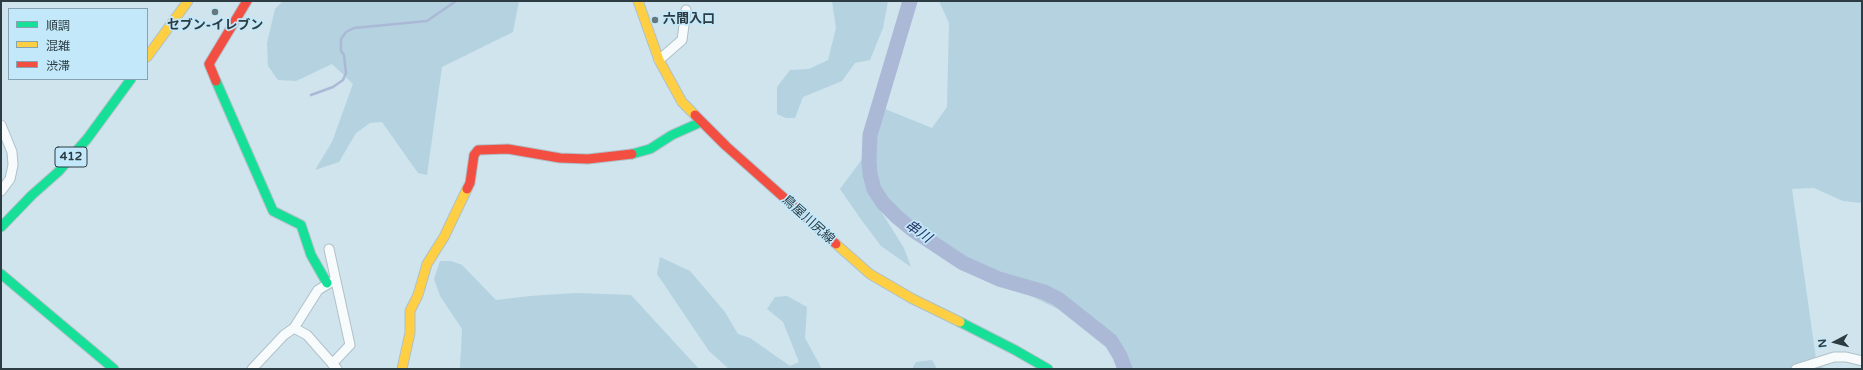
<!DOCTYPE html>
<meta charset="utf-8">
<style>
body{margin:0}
#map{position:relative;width:1863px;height:370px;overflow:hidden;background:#cfe4ed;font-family:"Varela Round","Noto Sans JP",sans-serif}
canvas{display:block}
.frame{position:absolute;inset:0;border:2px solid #2d3c43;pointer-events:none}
.legend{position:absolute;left:8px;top:8px;width:140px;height:72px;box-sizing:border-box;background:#c2e8fa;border:1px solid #86a3b1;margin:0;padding:5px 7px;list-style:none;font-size:12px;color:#2d3c43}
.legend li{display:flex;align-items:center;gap:8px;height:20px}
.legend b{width:20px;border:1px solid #86a3b1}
.north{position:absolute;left:1815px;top:322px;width:40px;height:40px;-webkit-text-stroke:3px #c2e8fa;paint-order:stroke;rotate:264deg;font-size:11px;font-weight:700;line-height:16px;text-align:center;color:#2d3c43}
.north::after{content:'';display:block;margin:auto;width:14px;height:18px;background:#2d3c43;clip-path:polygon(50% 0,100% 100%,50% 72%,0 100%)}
</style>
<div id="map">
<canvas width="1863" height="370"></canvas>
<div class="frame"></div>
<ul class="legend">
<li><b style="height:5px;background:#16e098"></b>順調</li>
<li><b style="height:5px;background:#ffcf43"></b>混雑</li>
<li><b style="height:5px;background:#f24e42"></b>渋滞</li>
</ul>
<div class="north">N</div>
</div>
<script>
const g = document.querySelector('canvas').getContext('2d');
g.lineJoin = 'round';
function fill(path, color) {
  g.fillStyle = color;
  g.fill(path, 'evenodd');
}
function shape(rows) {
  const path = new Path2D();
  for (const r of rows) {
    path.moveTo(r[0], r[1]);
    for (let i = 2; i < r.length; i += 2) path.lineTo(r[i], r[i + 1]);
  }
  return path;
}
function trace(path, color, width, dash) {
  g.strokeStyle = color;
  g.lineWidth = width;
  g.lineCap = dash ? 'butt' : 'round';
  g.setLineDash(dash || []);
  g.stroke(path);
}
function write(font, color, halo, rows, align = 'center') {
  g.font = font + ' "Varela Round","Noto Sans JP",sans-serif';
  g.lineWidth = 3.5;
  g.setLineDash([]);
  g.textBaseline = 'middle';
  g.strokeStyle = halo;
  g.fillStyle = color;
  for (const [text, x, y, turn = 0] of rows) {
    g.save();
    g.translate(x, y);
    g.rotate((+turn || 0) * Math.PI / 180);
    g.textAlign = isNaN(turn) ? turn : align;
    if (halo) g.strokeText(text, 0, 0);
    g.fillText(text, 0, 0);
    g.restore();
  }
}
const green = shape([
 [283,1,519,1,513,32,442,67,427,175,418,173,382,122,370,123,356,133,339,162,315,170,332,142,353,84,332,64,296,81,278,80,268,66,267,43,275,9],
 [832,1,888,1,883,28,870,60,855,63,842,81,803,97,795,118,786,118,777,114,777,87,790,70,809,69,828,60,836,28],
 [939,1,1862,1,1862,203,1843,201,1814,188,1792,189,1817,366,1829,369,1124,369,1113,353,1058,309,1012,287,988,280,964,264,940,254,922,241,914,240,895,224,874,167,876,136,885,109,932,128,947,107,949,23],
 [863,158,863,170,870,194,904,248,911,267,881,246,860,218,840,189],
 [660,257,690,271,725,312,738,334,750,338,790,366,799,362,783,322,767,309,775,297,787,296,807,307,805,338,822,369,729,369,709,351,657,274],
 [440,261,451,261,462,265,496,300,530,296,576,293,631,295,699,369,460,369,462,329,440,296,434,279],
 [932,360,937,369,912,369,916,362]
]);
const stream = shape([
 [311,95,333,87,343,80,346,73,344,55,341,51,341,39,346,32,354,28,427,21,456,1]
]);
const river = shape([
 [910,1,870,135,869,161,870,174,874,189,883,203,897,217,913,230,963,263,999,279,1044,292,1058,299,1111,341,1120,356,1125,369]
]);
const street = shape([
 [659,60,682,40,686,10],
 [1,125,12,152,13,165,10,179,1,191],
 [329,249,350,345,332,364],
 [294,328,318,290,333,281],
 [252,369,284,335,294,328,307,335,337,369],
 [1796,369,1834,357,1846,357,1862,361]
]);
const fast = shape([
 [216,81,273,211,301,225,311,255,327,283],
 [632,154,650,149,672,135,701,122],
 [1,227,32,195,58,172,87,139,131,79],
 [1,274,114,369],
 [960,322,1015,350,1048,369]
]);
const slow = shape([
 [638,1,659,60,682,102,695,115],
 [147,57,188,1],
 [836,244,870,274,911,298,960,322],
 [402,369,410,333,410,311,418,295,427,264,444,237,467,189]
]);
const jam = shape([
 [216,81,209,64,247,1],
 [695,115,726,146,836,244],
 [467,189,470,183,474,155,478,150,508,149,560,158,588,159,632,154]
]);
const markers = [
 [215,12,4,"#66777e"],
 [655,20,4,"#66777e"]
];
const shields = [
 [71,157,32]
];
const shieldNames = [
 ["412",71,157]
];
const poiNames = [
 ["六間入口",663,20],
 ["セブン-イレブン",215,26,"center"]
];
const streetNames = [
 ["鳥屋川尻線",808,220,42]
];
const waterNames = [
 ["串川",918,232,35]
];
fill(green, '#b4d2df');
trace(stream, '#abb9d7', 2.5);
trace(river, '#abb9d7', 15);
trace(street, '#b0c0c8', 11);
trace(fast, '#b0c0c8', 11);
trace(slow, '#b0c0c8', 11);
trace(jam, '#b0c0c8', 11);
trace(street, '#f8fbfc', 9);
trace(fast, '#16e098', 9);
trace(slow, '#ffcf43', 9);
trace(jam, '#f24e42', 9);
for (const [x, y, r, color] of markers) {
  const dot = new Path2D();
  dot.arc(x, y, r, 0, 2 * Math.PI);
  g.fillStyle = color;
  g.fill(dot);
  trace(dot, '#c2e8fa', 1.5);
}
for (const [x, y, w] of shields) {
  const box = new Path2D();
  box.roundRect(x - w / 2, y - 10, w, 20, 3);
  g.fillStyle = '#c2e8fa';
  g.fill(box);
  trace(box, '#2d3c43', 1);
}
write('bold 12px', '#2d3c43', null, shieldNames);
write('bold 13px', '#2d3c43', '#c2e8fa', poiNames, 'left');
write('13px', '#2d3c43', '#c2e8fa', streetNames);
write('italic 14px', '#263264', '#c2e8fa', waterNames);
</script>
